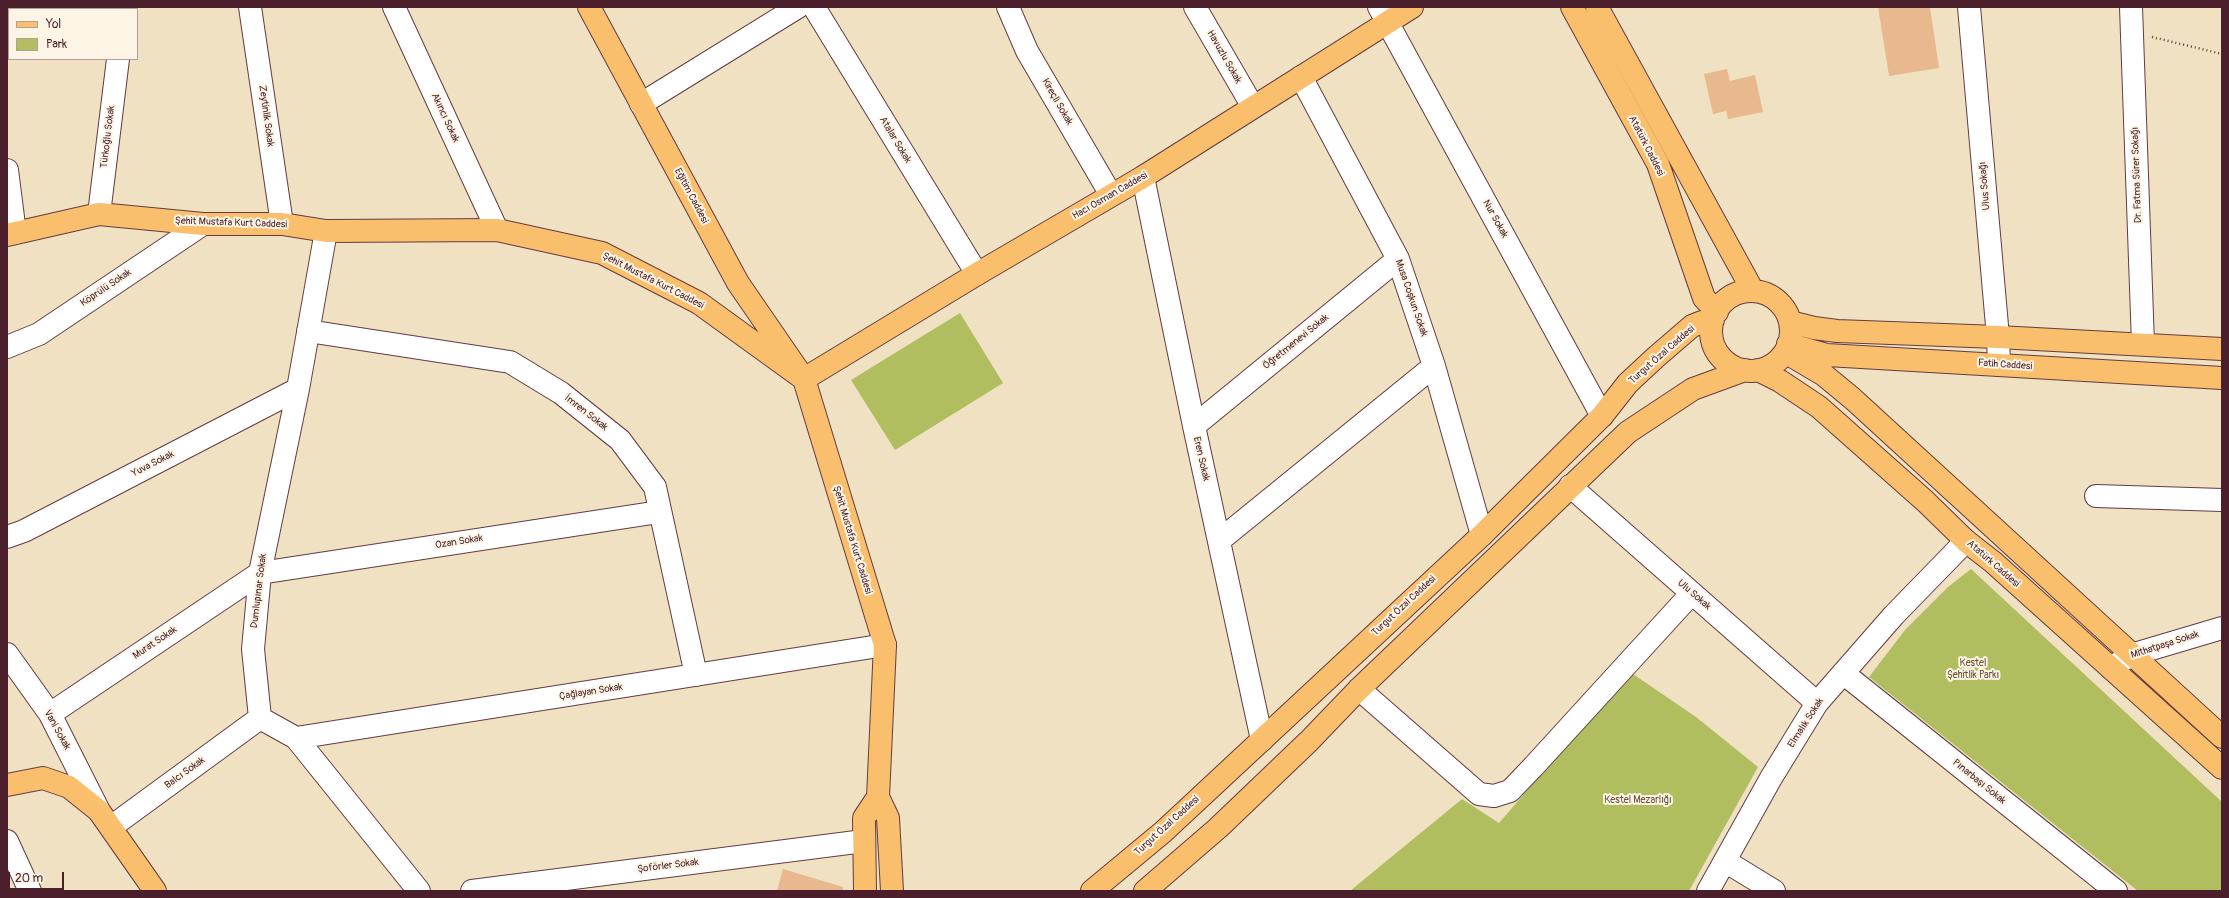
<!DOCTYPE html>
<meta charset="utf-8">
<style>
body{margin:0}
#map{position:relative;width:2229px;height:898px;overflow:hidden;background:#efe1c1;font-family:Pangolin,sans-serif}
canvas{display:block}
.frame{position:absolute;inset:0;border:8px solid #4a1f2b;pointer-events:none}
.legend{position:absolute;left:8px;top:8px;width:130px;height:52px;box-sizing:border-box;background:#fcf5e5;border:1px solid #b59f9b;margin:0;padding:5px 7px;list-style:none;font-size:12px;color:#4a1f2b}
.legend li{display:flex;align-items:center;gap:8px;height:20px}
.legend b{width:20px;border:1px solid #b59f9b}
.scale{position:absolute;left:8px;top:872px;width:56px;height:18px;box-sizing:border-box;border:2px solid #4a1f2b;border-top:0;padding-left:5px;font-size:12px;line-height:14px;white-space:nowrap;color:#4a1f2b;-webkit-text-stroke:3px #fcf5e5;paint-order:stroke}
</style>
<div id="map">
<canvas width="2229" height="898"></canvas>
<div class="frame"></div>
<ul class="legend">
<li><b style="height:5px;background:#f9bf6d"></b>Yol</li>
<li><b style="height:11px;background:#b1be60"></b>Park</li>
</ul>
<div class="scale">20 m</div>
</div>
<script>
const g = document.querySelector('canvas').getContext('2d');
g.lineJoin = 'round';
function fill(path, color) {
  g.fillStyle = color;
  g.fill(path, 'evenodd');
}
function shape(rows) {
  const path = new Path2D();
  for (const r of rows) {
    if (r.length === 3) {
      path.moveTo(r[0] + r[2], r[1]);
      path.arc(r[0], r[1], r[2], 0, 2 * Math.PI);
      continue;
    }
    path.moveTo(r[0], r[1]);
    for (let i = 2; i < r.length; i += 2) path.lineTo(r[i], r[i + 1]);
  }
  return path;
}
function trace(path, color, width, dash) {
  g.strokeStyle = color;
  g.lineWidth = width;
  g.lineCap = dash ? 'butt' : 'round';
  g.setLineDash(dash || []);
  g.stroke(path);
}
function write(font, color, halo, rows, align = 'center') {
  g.font = font + ' Pangolin,sans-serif';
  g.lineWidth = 4;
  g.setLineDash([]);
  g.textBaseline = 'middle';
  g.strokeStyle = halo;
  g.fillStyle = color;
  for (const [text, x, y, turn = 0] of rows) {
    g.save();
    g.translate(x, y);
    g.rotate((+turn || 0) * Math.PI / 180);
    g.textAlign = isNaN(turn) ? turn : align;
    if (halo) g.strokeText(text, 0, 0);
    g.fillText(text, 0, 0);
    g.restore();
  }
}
const green = shape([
 [960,313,1003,383,895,450,851,380],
 [1971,569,2222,802,2222,891,2138,891,1869,677,1905,630,1948,587],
 [1630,672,1696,717,1758,767,1689,891,1350,891,1462,799,1499,823]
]);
const building = shape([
 [1878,7,1930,7,1939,68,1889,76],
 [1727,69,1730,81,1755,75,1763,112,1728,119,1726,111,1713,114,1704,74],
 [783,869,843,887,843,891,777,891]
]);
const path = shape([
 [2152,37,2222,54]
]);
const minor = shape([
 [250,7,282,224],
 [394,7,497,230],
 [814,7,977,274],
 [1008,7,1027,51,1111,195],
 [1195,7,1253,107],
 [1379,7,1602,416],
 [1969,7,1998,337,1999,365],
 [2131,7,2143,344],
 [124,9,124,7],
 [1301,77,1398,259,1434,366,1482,535],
 [641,104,798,7],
 [7,170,15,233],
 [1143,177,1194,426,1262,740],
 [99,214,118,59],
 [326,231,298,389,260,573,253,649,260,718,296,738,419,891],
 [308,331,510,362,561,393,620,440,655,487,696,675],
 [7,347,39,334,203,224],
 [1194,426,1398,259],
 [1570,486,1817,703],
 [2096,496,2222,500],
 [7,537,24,531,298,389],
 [1220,540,1434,366],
 [7,654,50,714,99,811],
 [2111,668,2131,655,2222,628],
 [1843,673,2116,891],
 [1359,689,1479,794,1494,796,1510,791,1533,767,1692,593],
 [50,714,260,573,659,512],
 [296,738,885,645],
 [111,827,260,718],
 [7,841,30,891],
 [1725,861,1774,891],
 [472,891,864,841],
 [1708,891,1771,778,1817,703,1894,615,1966,541]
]);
const major = shape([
 [589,7,738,283,804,379,977,274,1143,177,1412,7],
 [1572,7,1658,164,1704,298,1717,312],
 [1597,7,1753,291],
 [7,235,99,214,203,224,282,224,326,231,497,230,602,253,699,303,804,379,885,645,878,797,888,818,892,891],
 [1751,331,40],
 [1790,322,1814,328,1837,331,1998,337,2222,349],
 [1788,344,1827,355,2222,378],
 [1785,352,1824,375,1853,399,2222,737],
 [1758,370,1780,381,1819,407,1925,501,1966,541,1993,562,2222,768],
 [7,785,43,778,69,787,99,811,155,891],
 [865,891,864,818,878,797],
 [1092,891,1163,832,1482,535,1602,416,1628,383,1656,357,1692,326,1702,322,1713,320],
 [1145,891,1218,828,1309,741,1359,689,1628,432,1693,389,1745,370]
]);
const streetNames = [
 ["Havuzlu Sokak",1224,57,60],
 ["Kireçli Sokak",1057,102,60],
 ["Zeytinlik Sokak",266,116,82],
 ["Akıncı Sokak",445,118,65],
 ["Türkoğlu Sokak",108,137,-83],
 ["Atalar Sokak",895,140,59],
 ["Atatürk Caddesi",1646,146,63],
 ["Dr. Fatma Sürer Sokağı",2137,175,-92],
 ["Ulus Sokağı",1985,186,-95],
 ["Eğitim Caddesi",691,196,62],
 ["Hacı Osman Caddesi",1110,196,-30],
 ["Nur Sokak",1495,219,61],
 ["Şehit Mustafa Kurt Caddesi",231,223,2],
 ["Şehit Mustafa Kurt Caddesi",653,281,27],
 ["Köprülü Sokak",106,288,-34],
 ["Musa Coşkun Sokak",1411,298,71],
 ["Öğretmenevi Sokak",1296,342,-39],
 ["Turgut Özal Caddesi",1662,355,-41],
 ["Fatih Caddesi",2005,365,4],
 ["İmren Sokak",586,413,38],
 ["Eren Sokak",1201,459,77],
 ["Yuva Sokak",153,464,-27],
 ["Şehit Mustafa Kurt Caddesi",852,540,73],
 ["Ozan Sokak",459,542,-9],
 ["Atatürk Caddesi",1993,564,41],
 ["Dumlupınar Sokak",259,591,-83],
 ["Ulu Sokak",1694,595,41],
 ["Turgut Özal Caddesi",1404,606,-43],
 ["Murat Sokak",155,643,-34],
 ["Mithatpaşa Sokak",2165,645,-18],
 ["Çağlayan Sokak",591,692,-9],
 ["Elmalık Sokak",1806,723,-57],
 ["Vani Sokak",57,730,61],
 ["Balcı Sokak",185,773,-36],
 ["Pınarbaşı Sokak",1979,782,39],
 ["Turgut Özal Caddesi",1167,826,-42],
 ["Şoförler Sokak",668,866,-7]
];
const parkNames = [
 ["Kestel",1973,663],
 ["Şehitlik Parkı",1973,675],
 ["Kestel Mezarlığı",1638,800]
];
fill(green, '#b1be60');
fill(building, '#e8b98e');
trace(minor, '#633c42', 24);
trace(major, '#633c42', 24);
trace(path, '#633c42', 2.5, [1, 3]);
trace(minor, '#fff', 22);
trace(major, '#f9bf6d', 22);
write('10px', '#4a1f2b', '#fcf5e5', streetNames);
write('10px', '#694f3b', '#fcf5e5', parkNames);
</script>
